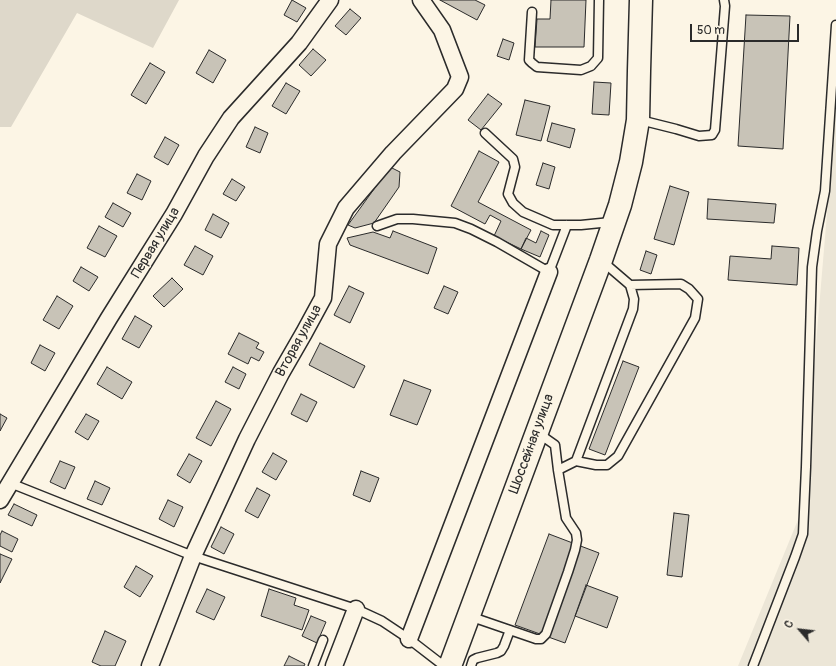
<!DOCTYPE html>
<meta charset="utf-8">
<style>
body{margin:0}
#map{position:relative;width:836px;height:666px;overflow:hidden;background:#fcf5e5;font-family:Pangolin,sans-serif}
canvas{display:block}
.north{position:absolute;left:780px;top:610px;width:40px;height:40px;-webkit-text-stroke:3px #fcf5e5;paint-order:stroke;rotate:298deg;font-size:11px;font-weight:700;line-height:16px;text-align:center;color:#2b2b2b}
.north::after{content:'';display:block;margin:auto;width:14px;height:18px;background:#2b2b2b;clip-path:polygon(50% 0,100% 100%,50% 72%,0 100%)}
.scale{position:absolute;left:690px;top:24px;width:109px;height:18px;box-sizing:border-box;border:2px solid #2b2b2b;border-top:0;padding-left:5px;font-size:12px;line-height:14px;white-space:nowrap;color:#2b2b2b;-webkit-text-stroke:3px #fcf5e5;paint-order:stroke}
</style>
<div id="map">
<canvas width="836" height="666"></canvas>
<div class="north">С</div>
<div class="scale">50 m</div>
</div>
<script>
const g = document.querySelector('canvas').getContext('2d');
g.lineJoin = 'round';
function fill(path, color) {
  g.fillStyle = color;
  g.fill(path, 'evenodd');
}
function shape(rows) {
  const path = new Path2D();
  for (const r of rows) {
    path.moveTo(r[0], r[1]);
    for (let i = 2; i < r.length; i += 2) path.lineTo(r[i], r[i + 1]);
  }
  return path;
}
function trace(path, color, width, dash) {
  g.strokeStyle = color;
  g.lineWidth = width;
  g.lineCap = dash ? 'butt' : 'round';
  g.setLineDash(dash || []);
  g.stroke(path);
}
function write(font, color, halo, rows, align = 'center') {
  g.font = font + ' Pangolin,sans-serif';
  g.lineWidth = 3;
  g.setLineDash([]);
  g.textBaseline = 'middle';
  g.strokeStyle = halo;
  g.fillStyle = color;
  for (const [text, x, y, turn = 0] of rows) {
    g.save();
    g.translate(x, y);
    g.rotate((+turn || 0) * Math.PI / 180);
    g.textAlign = isNaN(turn) ? turn : align;
    if (halo) g.strokeText(text, 0, 0);
    g.fillText(text, 0, 0);
    g.restore();
  }
}
const built = shape([
 [836,107,836,666,738,666,802,510]
]);
const green = shape([
 [0,0,179,0,153,48,77,13,11,127,0,127]
]);
const building = shape([
 [292,0,306,8,297,22,284,15,292,0],
 [440,0,475,0,485,5,477,20,440,0],
 [551,0,586,0,584,47,535,47,537,19,550,19,551,0],
 [350,9,361,18,346,35,335,26,350,9],
 [746,15,790,16,783,149,738,146,746,15],
 [503,39,514,43,509,60,497,56,503,39],
 [313,49,326,60,311,76,299,65,313,49],
 [209,50,226,60,213,83,196,73,209,50],
 [150,63,165,72,146,104,131,95,150,63],
 [594,82,611,83,609,115,592,114,594,82],
 [286,83,300,91,286,114,272,106,286,83],
 [488,94,502,104,481,130,468,120,488,94],
 [525,100,550,106,541,141,516,135,525,100],
 [552,123,575,129,570,148,547,141,552,123],
 [255,127,268,133,260,153,246,147,255,127],
 [165,137,179,145,168,165,154,157,165,137],
 [479,151,499,162,478,202,531,230,521,249,494,236,501,221,490,215,485,224,451,206,479,151],
 [543,163,555,167,549,189,536,185,543,163],
 [390,167,400,172,399,187,374,223,355,228,348,225,390,167],
 [137,174,151,181,142,200,127,193,137,174],
 [232,179,245,187,236,201,223,194,232,179],
 [670,186,689,192,674,245,654,239,670,186],
 [708,199,776,204,774,223,707,219,708,199],
 [113,203,131,213,123,227,105,217,113,203],
 [213,214,229,223,221,238,205,230,213,214],
 [99,226,117,236,105,257,87,248,99,226],
 [393,231,437,248,428,274,350,245,347,238,373,232,390,238,393,231],
 [541,231,549,235,540,257,521,249,526,238,536,243,541,231],
 [195,246,213,256,203,275,184,265,195,246],
 [772,246,799,248,797,285,728,280,730,256,771,259,772,246],
 [646,251,657,255,651,274,640,270,646,251],
 [81,267,98,277,89,291,73,281,81,267],
 [172,278,183,289,164,307,153,296,172,278],
 [349,286,364,293,350,323,334,315,349,286],
 [444,286,458,292,448,314,434,308,444,286],
 [57,296,73,306,59,329,43,320,57,296],
 [135,316,152,326,139,348,122,339,135,316],
 [239,333,259,343,256,348,264,352,259,361,251,357,248,364,228,354,239,333],
 [320,343,365,366,354,388,309,365,320,343],
 [40,345,55,353,45,371,31,363,40,345],
 [623,361,639,367,605,455,589,449,623,361],
 [107,367,132,382,122,399,97,384,107,367],
 [233,367,246,374,239,389,225,382,233,367],
 [404,380,431,390,417,425,390,415,404,380],
 [301,394,317,402,307,422,291,414,301,394],
 [216,401,231,409,211,446,196,438,216,401],
 [0,414,7,418,0,431,0,414],
 [86,414,99,421,88,440,75,432,86,414],
 [273,453,287,461,276,480,262,472,273,453],
 [189,454,202,461,190,483,177,475,189,454],
 [60,461,75,467,65,489,50,482,60,461],
 [361,471,379,478,370,502,353,495,361,471],
 [95,481,110,488,102,505,87,499,95,481],
 [257,488,270,495,258,518,245,511,257,488],
 [168,500,183,507,174,527,159,519,168,500],
 [14,504,37,515,32,526,8,515,14,504],
 [674,513,689,515,682,577,667,575,674,513],
 [221,527,234,534,224,554,211,547,221,527],
 [2,531,18,539,12,552,0,546,0,535,2,531],
 [549,534,599,553,565,643,515,625,549,534],
 [0,554,12,559,0,583,0,554],
 [136,566,153,576,140,597,124,587,136,566],
 [586,585,618,597,607,628,575,616,586,585],
 [207,589,225,597,214,620,196,612,207,589],
 [269,589,296,598,294,605,309,610,302,630,261,616,269,589],
 [311,616,326,622,317,643,302,636,311,616],
 [105,631,126,641,115,666,101,666,92,662,105,631],
 [289,656,305,664,304,666,284,666,289,656]
]);
const service = shape([
 [532,12,529,60,532,63,537,67,581,70,591,66,598,58,599,0],
 [640,120,676,129,699,136,712,135,715,130,725,6,724,0],
 [485,133,513,159,515,167,508,194,513,203,523,212,553,225,581,225,611,222],
 [377,226,397,219,413,219,455,223,471,229,497,242,549,272,567,225],
 [576,461,633,309,634,299,630,285,602,261],
 [558,470,576,461,596,465,607,465,618,456,695,318,698,299,689,289,681,284,630,285],
 [10,483,193,556,356,609,382,621,409,639,444,666],
 [469,616,536,639,541,639,546,634,568,572,575,550,577,540,576,533,566,518,558,470,555,445,538,433],
 [313,666,323,640],
 [471,666,473,660,477,658,497,653,501,651,504,646,510,630],
 [753,666,795,557,803,534,806,467,812,267,817,231,825,191,836,25]
]);
const minor = shape([
 [0,500,109,318,174,214,206,156,231,118,299,43,330,0],
 [409,639,549,272],
 [150,666,193,556,247,439,281,373,304,333,323,298,328,244,346,208,393,153,455,89,460,77,442,30,421,0],
 [334,666,356,609]
]);
const primary = shape([
 [450,666,601,260,620,205,631,162,638,120,639,71,641,0]
]);
const streetNames = [
 ["Первая улица",156,243,-59],
 ["Вторая улица",299,341,-61],
 ["Шоссейная улица",532,444,-70]
];
fill(built, '#ece6d7');
fill(green, '#ded8ca');
fill(building, '#c8c3b7');
trace(building, '#2b2b2b', 1);
trace(service, '#2b2b2b', 11);
trace(minor, '#2b2b2b', 19);
trace(primary, '#2b2b2b', 25);
trace(service, '#fcf5e5', 8);
trace(minor, '#fcf5e5', 16);
trace(primary, '#fcf5e5', 22);
write('14px', '#2b2b2b', '#fcf5e5', streetNames);
</script>
